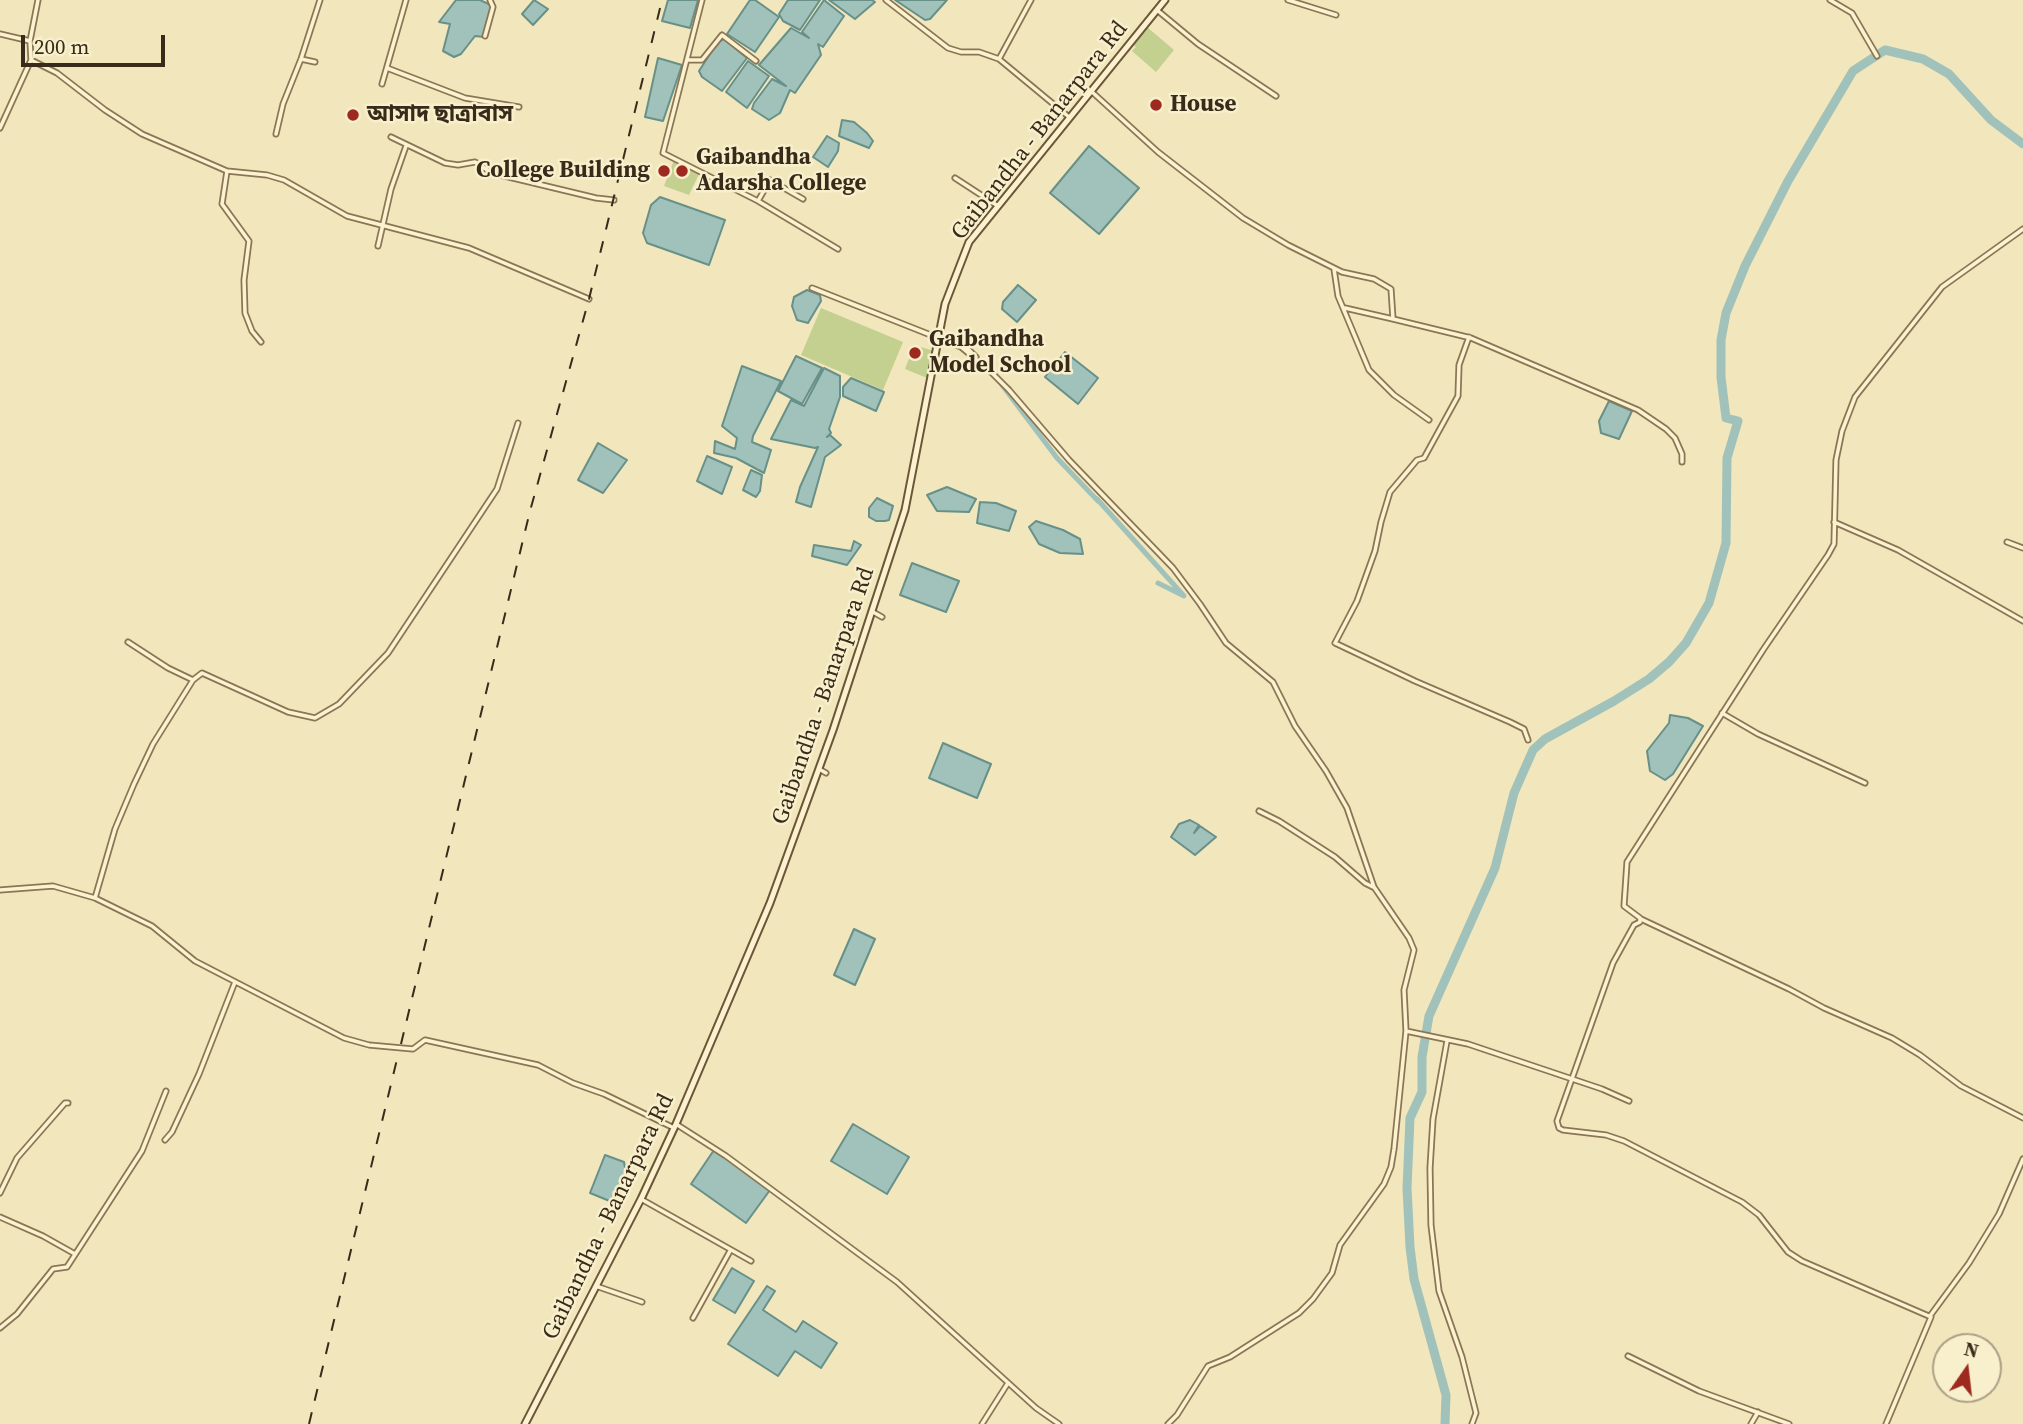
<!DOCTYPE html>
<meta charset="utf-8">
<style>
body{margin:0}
#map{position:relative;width:2023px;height:1424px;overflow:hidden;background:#f1e6bc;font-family:"Source Serif 4",serif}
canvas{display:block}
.north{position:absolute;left:1932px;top:1333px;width:70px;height:70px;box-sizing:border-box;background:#f8efcc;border:2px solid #aba185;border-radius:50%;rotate:14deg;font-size:19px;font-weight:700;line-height:28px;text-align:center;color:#382b1a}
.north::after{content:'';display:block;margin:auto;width:24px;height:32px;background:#9e2a1f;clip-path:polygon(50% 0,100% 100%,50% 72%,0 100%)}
.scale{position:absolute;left:21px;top:35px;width:144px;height:32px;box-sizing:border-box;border:4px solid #382b1a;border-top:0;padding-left:9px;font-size:21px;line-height:24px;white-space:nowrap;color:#382b1a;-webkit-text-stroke:5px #f8efcc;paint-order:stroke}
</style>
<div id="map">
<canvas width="2023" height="1424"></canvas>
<div class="north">N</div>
<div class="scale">200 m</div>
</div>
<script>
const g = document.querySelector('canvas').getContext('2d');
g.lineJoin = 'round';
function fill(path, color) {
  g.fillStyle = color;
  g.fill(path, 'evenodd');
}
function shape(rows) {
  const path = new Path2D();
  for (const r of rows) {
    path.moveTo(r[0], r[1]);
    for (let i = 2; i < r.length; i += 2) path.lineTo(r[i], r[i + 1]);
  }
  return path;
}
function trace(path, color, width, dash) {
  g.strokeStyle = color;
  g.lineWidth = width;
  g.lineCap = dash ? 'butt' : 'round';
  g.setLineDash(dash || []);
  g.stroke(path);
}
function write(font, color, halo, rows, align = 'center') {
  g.font = font + ' "Source Serif 4","Noto Sans Bengali",serif';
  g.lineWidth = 5;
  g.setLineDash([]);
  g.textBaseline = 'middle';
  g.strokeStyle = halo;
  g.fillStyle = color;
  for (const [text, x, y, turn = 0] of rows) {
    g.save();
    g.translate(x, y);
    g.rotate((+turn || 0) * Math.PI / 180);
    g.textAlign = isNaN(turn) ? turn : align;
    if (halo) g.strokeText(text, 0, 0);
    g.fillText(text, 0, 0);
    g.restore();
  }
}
const green = shape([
 [1147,27,1174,50,1156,72,1132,51,1136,47,1132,44],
 [674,160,700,172,689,195,664,186],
 [821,308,903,342,883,390,801,355],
 [914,345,934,351,927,378,905,369]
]);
const water = shape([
 [456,0,480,0,493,6,484,37,475,36,461,54,454,57,443,51,450,24,439,22,456,0],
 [534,0,548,9,533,25,522,14,534,0],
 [668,0,698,0,690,28,662,21,668,0],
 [750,0,755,0,779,17,755,52,727,34,750,0],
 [788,0,820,0,800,30,783,21,779,14,788,0],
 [824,0,844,16,823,47,818,44,821,55,795,93,790,90,780,113,769,120,752,109,754,103,772,79,786,86,759,65,791,28,809,38,802,32,824,0],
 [829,0,872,0,875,2,855,19,829,0],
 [895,0,947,0,930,19,925,20,895,0],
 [724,39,747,58,722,91,702,77,699,71,717,43,724,39],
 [658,58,682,65,663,121,645,117,658,58],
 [748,61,769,76,747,108,726,92,748,61],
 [842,120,854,122,867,133,873,141,869,148,839,136,842,120],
 [827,136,839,143,838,151,828,167,813,157,827,136],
 [1089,146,1139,188,1099,234,1050,193,1089,146],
 [660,197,725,220,709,265,647,243,643,233,651,205,660,197],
 [1018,285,1036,300,1017,322,1002,309,1003,302,1018,285],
 [807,290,820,295,821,301,808,323,797,320,792,306,794,297,807,290],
 [1065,352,1098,378,1078,404,1045,377,1065,352],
 [796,356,822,368,802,404,778,391,796,356],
 [742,366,781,381,753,436,752,442,771,450,764,473,736,458,714,453,715,441,735,449,737,438,722,426,742,366],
 [824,368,840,376,840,397,829,429,831,433,827,437,830,435,841,445,825,457,811,507,796,502,800,487,818,447,815,448,771,439,791,400,804,406,824,368],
 [851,378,884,392,876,411,843,396,843,387,851,378],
 [1609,401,1632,411,1619,439,1601,433,1599,421,1609,401],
 [598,443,627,460,603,493,578,480,598,443],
 [707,456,732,467,722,494,697,481,707,456],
 [751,470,762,475,760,491,756,497,743,490,751,470],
 [947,487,976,499,969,512,937,511,927,495,947,487],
 [877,498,893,506,889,520,885,521,876,521,869,517,869,508,877,498],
 [980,502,996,503,1016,511,1009,531,977,523,980,502],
 [1036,521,1063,530,1080,539,1083,554,1060,553,1039,544,1029,527,1036,521],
 [854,541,861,545,847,565,812,556,814,545,851,551,854,541],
 [912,563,959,581,946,612,900,595,912,563],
 [1670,715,1688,718,1703,726,1673,774,1665,780,1650,771,1647,751,1669,723,1670,715],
 [943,743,991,764,977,798,929,778,943,743],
 [1190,820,1199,825,1194,833,1200,826,1216,837,1195,855,1171,837,1179,824,1190,820],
 [854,929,875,939,855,985,834,975,854,929],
 [853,1124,909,1157,887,1194,831,1161,853,1124],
 [714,1150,770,1190,746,1223,691,1184,714,1150],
 [605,1155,624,1162,627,1179,617,1204,590,1193,605,1155],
 [732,1268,754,1281,735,1313,713,1300,732,1268],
 [767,1286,775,1291,763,1310,796,1332,803,1321,837,1343,821,1368,795,1351,778,1376,728,1344,767,1286]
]);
const canal = shape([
 [1002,385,1057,458,1098,501],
 [1097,499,1184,596,1158,583]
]);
const river = shape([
 [1445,1424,1446,1395,1414,1279,1410,1247,1407,1188,1410,1118,1422,1092,1422,1057,1429,1016,1495,868,1514,793,1533,750,1545,739,1614,701,1649,679,1669,662,1686,643,1709,603,1726,543,1727,458,1738,421,1726,418,1721,377,1721,340,1726,313,1745,266,1788,181,1853,71,1885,50,1923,59,1949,74,1991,120,2023,144]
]);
const minor = shape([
 [702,0,663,153,758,201,838,249],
 [886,0,948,48,961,52,979,52,999,59,1069,117],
 [1288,0,1336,15],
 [1830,0,1852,13,1877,56],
 [1157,10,1198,44,1276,96],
 [0,34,30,41],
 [485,36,493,7,490,0],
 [301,59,315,62],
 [999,59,1031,0],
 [31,60,57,73,105,110,142,134,227,171,267,175,284,180,347,216,469,248,589,299],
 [687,60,702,60,722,35,756,61],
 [387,68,465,98,519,107],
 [382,84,406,0],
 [1091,91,1158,152,1243,218,1288,245,1342,272,1374,279,1391,289,1393,319,1471,338,1638,410,1666,429,1675,438,1682,454,1682,462],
 [0,128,31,60,30,41,38,0],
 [276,134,283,104,301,59,320,0],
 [391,137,445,163,458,165,475,162,492,173,596,198,614,200],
 [227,171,222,204,249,241,244,280,245,313,252,331,261,342],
 [955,178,998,206],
 [758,201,770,180,803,199],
 [378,246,391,189,406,146],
 [1334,269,1338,296,1369,370,1394,395,1429,420],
 [812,288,961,347,984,366],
 [1345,308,1393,319],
 [1469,337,1459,365,1458,396,1424,458,1417,460,1390,492,1381,522,1375,551,1357,601,1335,643,1415,681,1510,722,1524,729,1528,740],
 [954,342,964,345,976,357],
 [1009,390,1069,460,1173,568,1200,604,1226,643,1273,682,1295,726,1326,771,1347,808,1374,887,1409,938,1414,950,1404,990,1406,1031,1394,1149,1391,1167,1384,1184,1340,1245,1332,1273,1313,1299,1299,1313,1230,1357,1208,1366,1177,1415,1168,1424],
 [1834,522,1898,550,2023,621],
 [2007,542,2023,548],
 [873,612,882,617],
 [128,642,168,668,193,680],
 [1722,713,1758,734,1865,783],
 [819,769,826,773],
 [1259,811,1279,821,1335,857,1365,883,1373,887],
 [0,890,53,886,95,898,152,926,195,961,344,1038,369,1045,413,1049,425,1040,538,1065,573,1083,604,1094,674,1128],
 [95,898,115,829,134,784,153,744,193,680,202,673,288,712,315,718,339,704,388,653,497,489,518,423],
 [1641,919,1789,989,1824,1008,1892,1038,1920,1055,1961,1086,2023,1118],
 [1406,1031,1468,1044,1602,1089,1629,1101],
 [1447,1041,1433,1119,1430,1168,1431,1225,1439,1291,1462,1357,1476,1413,1472,1424],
 [676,1124,726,1156,897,1282,1036,1408,1059,1424],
 [165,1140,172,1132,199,1074,235,982],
 [0,1193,17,1158,65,1103,68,1103],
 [641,1199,751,1261],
 [0,1217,43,1236,75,1254],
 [596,1286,642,1302],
 [1930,1316,1969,1263,1999,1214,2023,1159],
 [693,1318,730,1251],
 [0,1328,17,1314,53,1269,67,1267,142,1151,166,1091],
 [1628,1356,1699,1391,1789,1424],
 [982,1424,1008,1383],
 [1751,1424,1758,1412],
 [1886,1424,1931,1317,1802,1261,1788,1252,1759,1215,1742,1202,1624,1141,1606,1135,1563,1130,1559,1128,1557,1121,1613,963,1634,925,1640,922,1640,918,1624,906,1627,862,1763,650,1828,555,1834,544,1836,460,1842,431,1855,397,1942,287,2023,229]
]);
const secondary = shape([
 [525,1424,641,1199,676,1124,770,903,833,730,905,510,945,304,969,242,1165,0]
]);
const rail = shape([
 [401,1044,530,511,589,299,662,0],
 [309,1424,399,1051]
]);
const minorBridge = shape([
 [983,364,1009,390]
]);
const markers = [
 [1156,105,7,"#9e2a1f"],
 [353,115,7,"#9e2a1f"],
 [664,171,7,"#9e2a1f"],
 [682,171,7,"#9e2a1f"],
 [915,353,7,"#9e2a1f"]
];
const poiNames = [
 ["House",1170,105],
 ["আসাদ ছাত্রাবাস",367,115],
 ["Gaibandha",696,158],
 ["Adarsha College",696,184],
 ["College Building",650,171,"right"],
 ["Gaibandha",929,340],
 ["Model School",929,366]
];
const streetNames = [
 ["Gaibandha - Banarpara Rd",1040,131,-52],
 ["Gaibandha - Banarpara Rd",824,696,-71],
 ["Gaibandha - Banarpara Rd",609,1217,-64]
];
fill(green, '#c3d090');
fill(water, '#a0c2bb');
trace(water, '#679089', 2);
trace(canal, '#a0c2bb', 5);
trace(river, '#a0c2bb', 9);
trace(minor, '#8a7654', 7);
trace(secondary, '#6c5638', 9);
trace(minor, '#fcf2d0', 3.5);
trace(secondary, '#fcf2d0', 5);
trace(rail, '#382b1a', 2, [12, 12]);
trace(minorBridge, '#8a7654', 7, []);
trace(minorBridge, '#fcf2d0', 3.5);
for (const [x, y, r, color] of markers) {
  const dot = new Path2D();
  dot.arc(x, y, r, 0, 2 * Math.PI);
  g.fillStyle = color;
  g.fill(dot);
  trace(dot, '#f8efcc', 2.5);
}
write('bold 23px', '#382b1a', '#f8efcc', poiNames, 'left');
write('23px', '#382b1a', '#f8efcc', streetNames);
</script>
